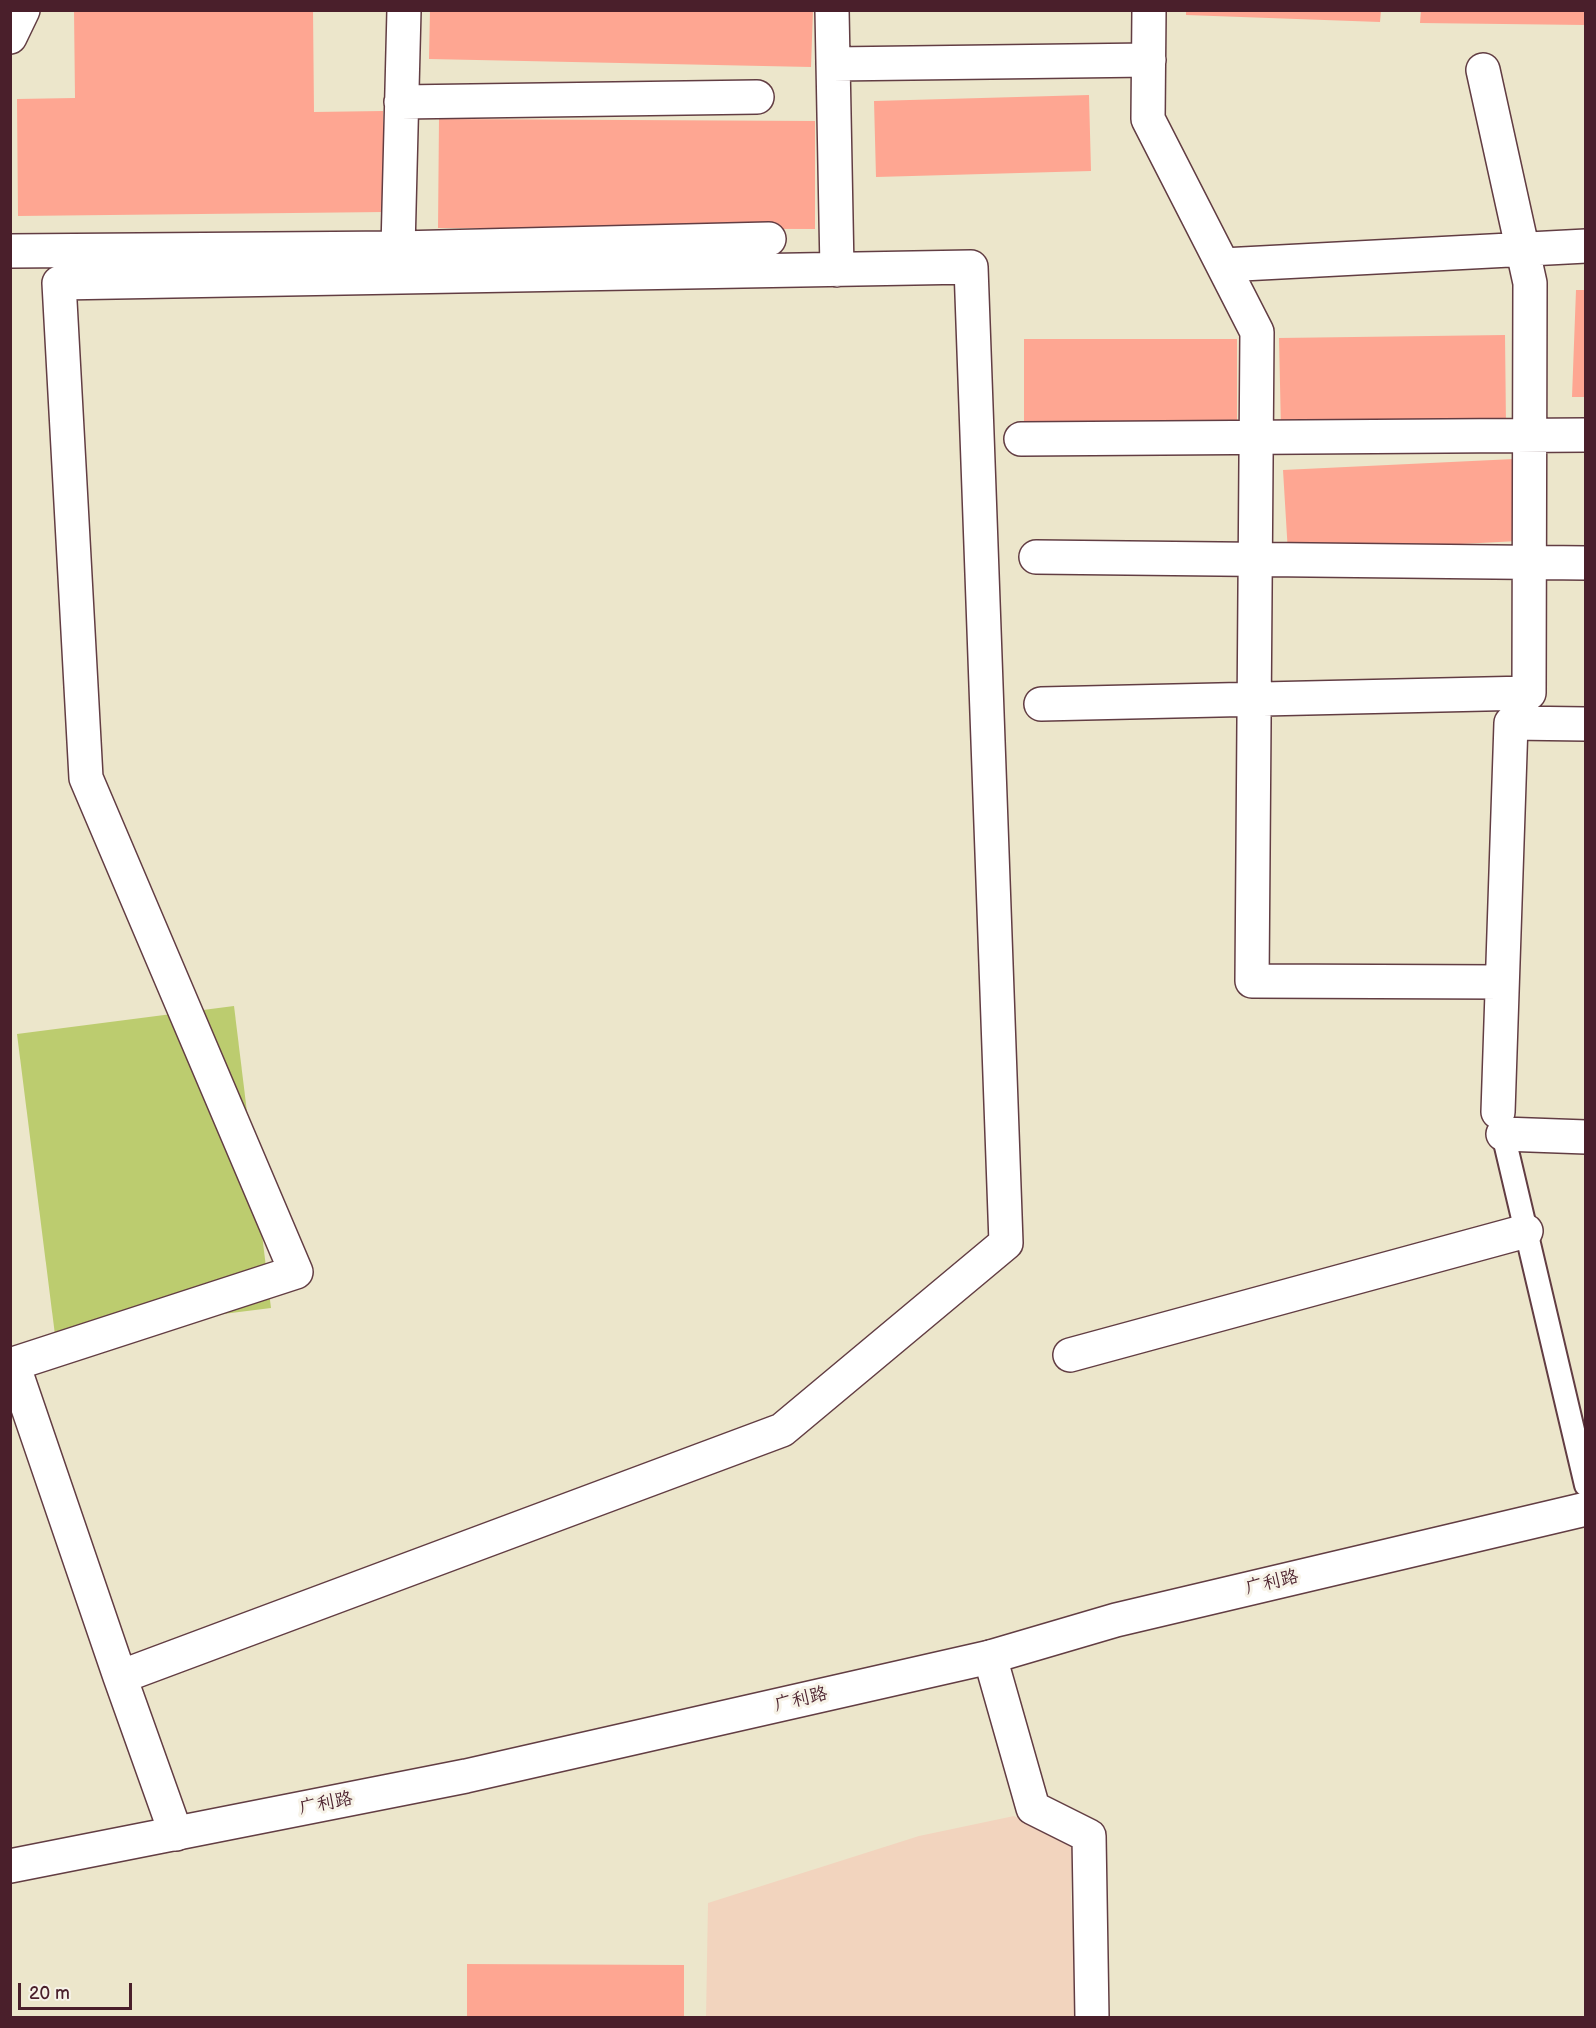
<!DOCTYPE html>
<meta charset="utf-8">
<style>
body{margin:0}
#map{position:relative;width:1596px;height:2028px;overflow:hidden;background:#ece6cb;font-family:"Balsamiq Sans",sans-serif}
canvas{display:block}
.frame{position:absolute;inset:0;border:12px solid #4a1f2b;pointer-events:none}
.scale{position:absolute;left:18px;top:1983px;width:114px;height:27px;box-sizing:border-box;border:3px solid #4a1f2b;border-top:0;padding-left:8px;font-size:18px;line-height:21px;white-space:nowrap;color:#4a1f2b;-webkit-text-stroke:4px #f7f3e8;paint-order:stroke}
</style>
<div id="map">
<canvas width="1596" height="2028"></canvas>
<div class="frame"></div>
<div class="scale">20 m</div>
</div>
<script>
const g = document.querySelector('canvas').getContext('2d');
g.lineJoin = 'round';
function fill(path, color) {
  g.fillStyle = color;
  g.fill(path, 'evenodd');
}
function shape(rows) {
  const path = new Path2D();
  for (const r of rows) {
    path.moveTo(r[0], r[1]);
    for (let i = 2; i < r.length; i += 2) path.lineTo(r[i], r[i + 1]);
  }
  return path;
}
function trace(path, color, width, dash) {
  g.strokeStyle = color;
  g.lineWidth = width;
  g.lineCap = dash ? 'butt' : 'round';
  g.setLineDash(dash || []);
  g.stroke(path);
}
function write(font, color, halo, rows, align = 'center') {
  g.font = font + ' "Balsamiq Sans","LXGW WenKai TC",sans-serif';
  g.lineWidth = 6;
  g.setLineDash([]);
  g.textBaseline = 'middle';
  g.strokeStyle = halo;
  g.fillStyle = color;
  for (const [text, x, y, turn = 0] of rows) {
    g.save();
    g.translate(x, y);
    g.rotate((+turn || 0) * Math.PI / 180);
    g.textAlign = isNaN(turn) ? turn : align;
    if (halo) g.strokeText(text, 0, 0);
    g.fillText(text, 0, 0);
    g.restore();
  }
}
const built = shape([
 [1014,1816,1072,1847,1071,1896,1076,2017,706,2018,708,1903,919,1836]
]);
const green = shape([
 [234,1006,271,1308,55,1335,17,1034]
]);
const building = shape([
 [74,10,313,10,314,112,383,111,384,212,18,216,17,99,75,98],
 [430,10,813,10,811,67,429,59],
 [1186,10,1381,10,1380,22,1186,15],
 [1421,10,1586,10,1586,25,1420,23],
 [1089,95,1091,171,876,177,874,101],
 [439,119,815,121,815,229,438,228],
 [1576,290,1586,290,1586,397,1572,397],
 [1505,335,1506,426,1281,430,1279,338],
 [1024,339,1237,339,1237,421,1024,421],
 [1514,459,1518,541,1288,553,1283,470],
 [467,1964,684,1965,684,2018,467,2018]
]);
const service = shape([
 [1500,1121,1586,1485]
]);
const minor = shape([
 [832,10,837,270],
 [1149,10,1148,119,1257,332,1252,981,1502,982],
 [10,37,23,10],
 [833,64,1149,60],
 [401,102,757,97],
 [398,248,404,10],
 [10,251,398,248,769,239],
 [1223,265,1586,246],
 [1021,439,1586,435],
 [1036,557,1586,563],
 [1041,704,1529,693,1530,283,1483,70],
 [1498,1112,1511,723,1586,724],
 [1503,1134,1586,1137],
 [1070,1355,1526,1231],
 [990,1657,1033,1808,1089,1836,1092,2018],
 [120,1677,782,1430,1006,1243,971,267,59,283,86,778,296,1272,13,1364,120,1677,176,1834]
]);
const tertiary = shape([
 [10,1866,466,1776,990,1657,1116,1620,1586,1509]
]);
const streetNames = [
 ["广利路",1272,1583,-13],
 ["广利路",801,1700,-13],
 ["广利路",326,1804,-11]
];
fill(built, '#f2d4be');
fill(green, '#bccc6f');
fill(building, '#fea692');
trace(service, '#623d43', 26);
trace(minor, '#623d43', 36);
trace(tertiary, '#623d43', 36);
trace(service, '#fff', 22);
trace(minor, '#fff', 33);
trace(tertiary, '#fff', 33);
write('18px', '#4a1f2b', '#f7f3e8', streetNames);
</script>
